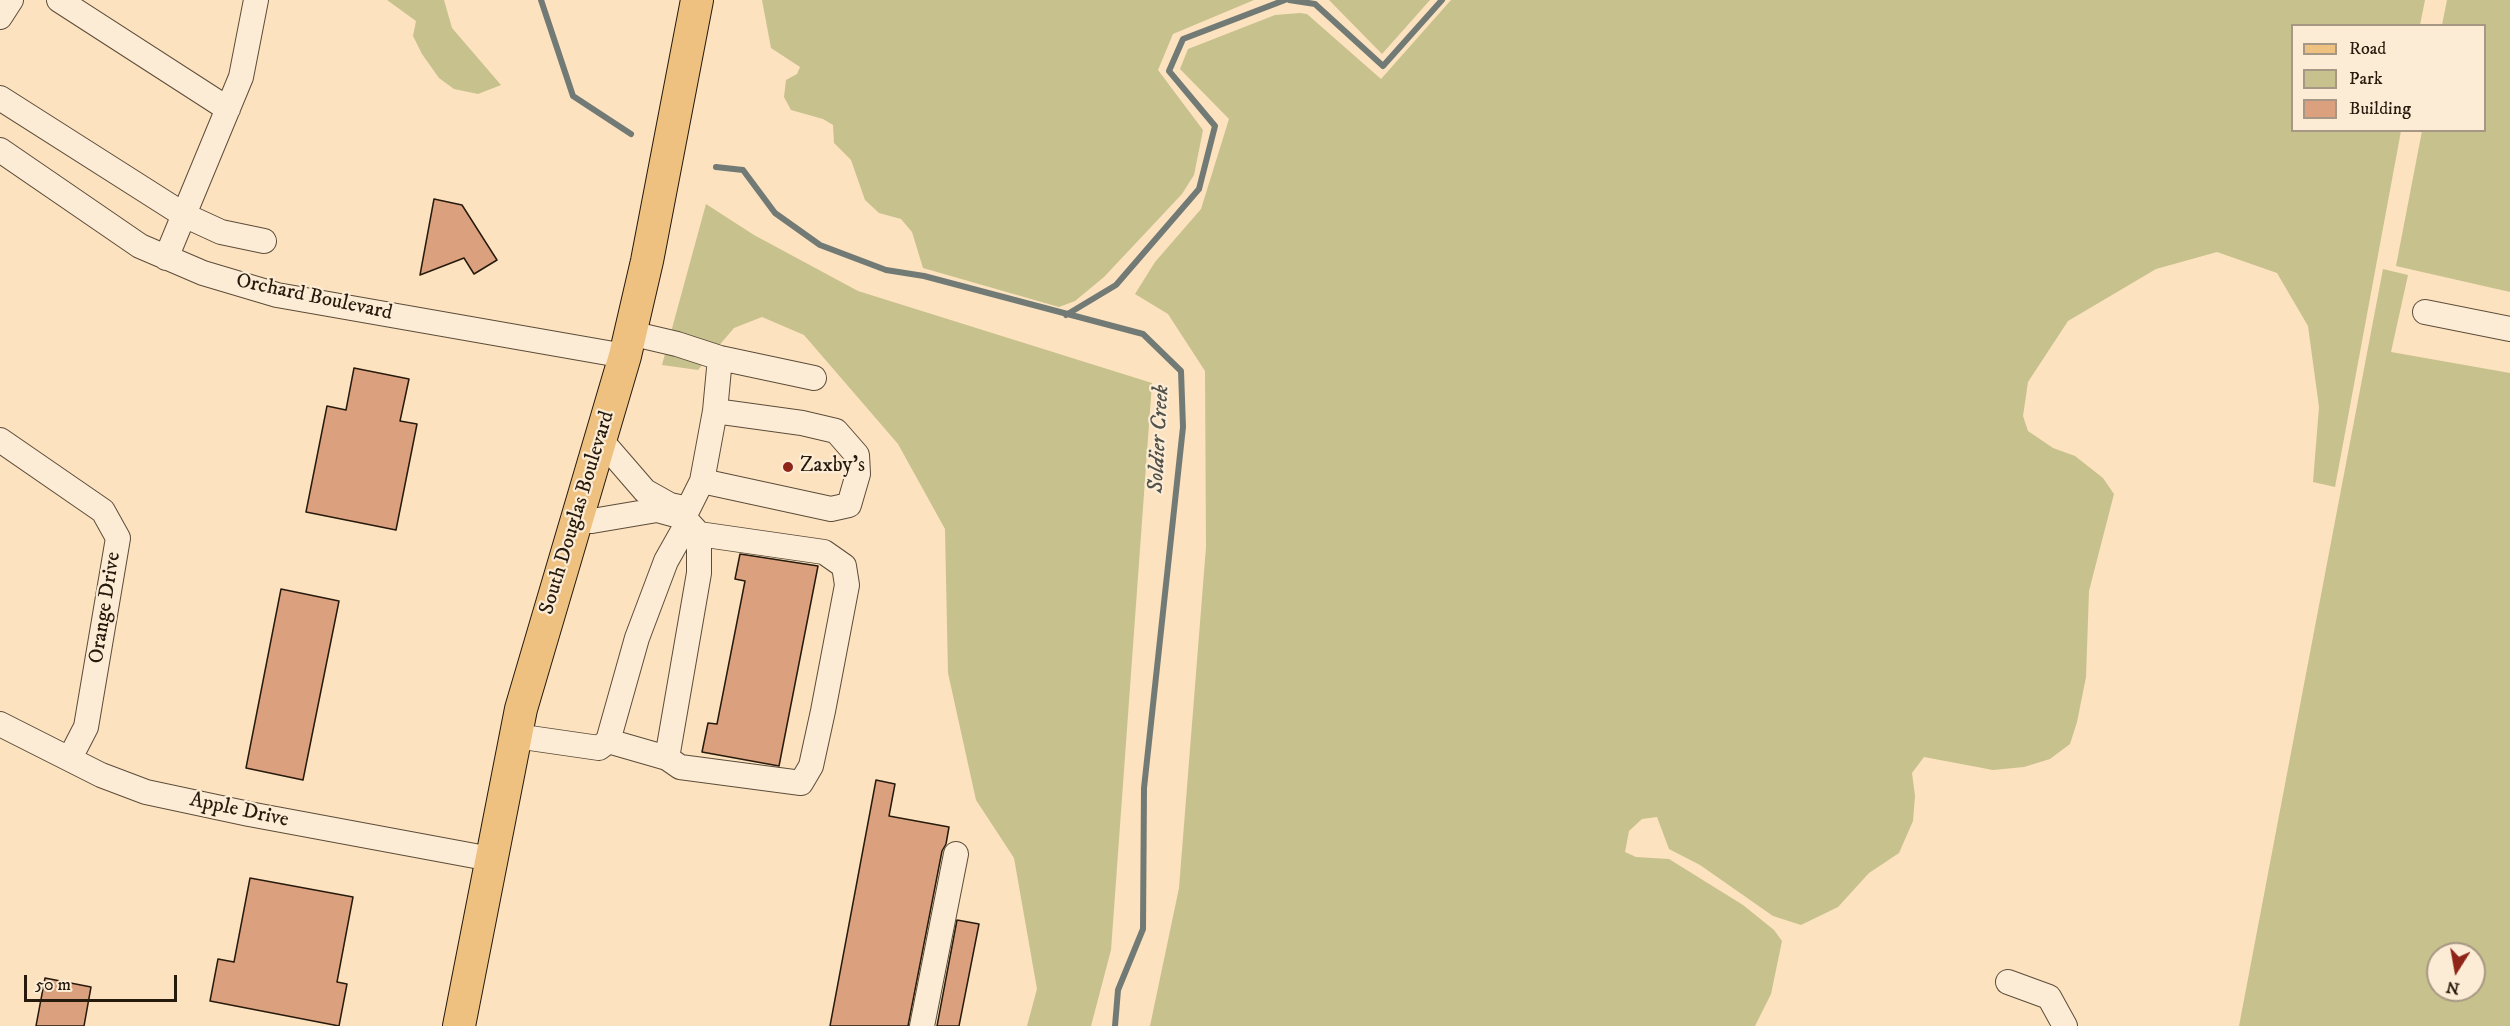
<!DOCTYPE html>
<style>
body{margin:0}
#map{position:relative;width:2510px;height:1026px;overflow:hidden;background:#fce2bf;font-family:"IM FELL DW Pica",serif}
canvas{display:block}
.legend{position:absolute;left:2291px;top:24px;width:195px;height:108px;box-sizing:border-box;background:#fdecd5;border:2px solid #a79885;margin:0;padding:8px 10px;list-style:none;font-size:18px;color:#261a0c}
.legend li{display:flex;align-items:center;gap:12px;height:30px}
.legend b{width:30px;border:2px solid #a79885}
.north{position:absolute;left:2426px;top:942px;width:60px;height:60px;box-sizing:border-box;background:#fdecd5;border:2px solid #a79885;border-radius:50%;rotate:191deg;font-size:16px;font-weight:700;line-height:24px;text-align:center;color:#261a0c}
.north::after{content:'';display:block;margin:auto;width:21px;height:27px;background:#8f2418;clip-path:polygon(50% 0,100% 100%,50% 72%,0 100%)}
.scale{position:absolute;left:24px;top:975px;width:153px;height:27px;box-sizing:border-box;border:3px solid #261a0c;border-top:0;padding-left:8px;font-size:18px;line-height:21px;white-space:nowrap;color:#261a0c;-webkit-text-stroke:4px #fdecd5;paint-order:stroke}
</style>
<div id="map">
<canvas width="2510" height="1026"></canvas>
<ul class="legend">
<li><b style="height:8px;background:#eec180"></b>Road</li>
<li><b style="height:16px;background:#c7c18d"></b>Park</li>
<li><b style="height:16px;background:#dba07e"></b>Building</li>
</ul>
<div class="north">N</div>
<div class="scale">50 m</div>
</div>
<script>
const g = document.querySelector('canvas').getContext('2d');
g.lineJoin = 'round';
function fill(path, color) {
  g.fillStyle = color;
  g.fill(path, 'evenodd');
}
function shape(rows) {
  const path = new Path2D();
  for (const r of rows) {
    path.moveTo(r[0], r[1]);
    for (let i = 2; i < r.length; i += 2) path.lineTo(r[i], r[i + 1]);
  }
  return path;
}
function trace(path, color, width, dash) {
  g.strokeStyle = color;
  g.lineWidth = width;
  g.lineCap = dash ? 'butt' : 'round';
  g.setLineDash(dash || []);
  g.stroke(path);
}
function write(font, color, halo, rows, align = 'center') {
  g.font = font + ' "IM FELL DW Pica",serif';
  g.lineWidth = 4.5;
  g.setLineDash([]);
  g.textBaseline = 'middle';
  g.strokeStyle = halo;
  g.fillStyle = color;
  for (const [text, x, y, turn = 0] of rows) {
    g.save();
    g.translate(x, y);
    g.rotate((+turn || 0) * Math.PI / 180);
    g.textAlign = isNaN(turn) ? turn : align;
    if (halo) g.strokeText(text, 0, 0);
    g.fillText(text, 0, 0);
    g.restore();
  }
}
const green = shape([
 [387,0,444,0,452,28,501,85,478,94,454,89,439,78,422,54,413,36,416,21],
 [762,0,1254,0,1173,34,1158,70,1203,130,1194,175,1182,194,1104,277,1075,301,1059,307,923,268,912,232,901,219,879,213,865,200,851,160,834,143,833,125,823,119,791,110,784,97,786,80,797,74,800,67,771,48],
 [1329,0,1430,0,1382,54],
 [1451,0,2425,0,2420,25,2292,26,2292,130,2401,131,2335,487,2313,482,2319,407,2308,326,2277,273,2217,252,2156,269,2068,321,2028,382,2023,416,2028,431,2053,448,2075,456,2103,478,2114,494,2089,591,2086,677,2077,722,2070,744,2050,759,2024,767,1993,770,1924,757,1912,773,1915,796,1913,821,1899,853,1869,873,1838,907,1801,925,1773,916,1700,865,1669,849,1657,817,1642,819,1629,831,1625,852,1636,857,1669,859,1743,905,1774,930,1782,941,1771,994,1755,1026,1150,1026,1179,888,1206,547,1205,371,1168,314,1135,294,1155,262,1201,209,1229,119,1180,69,1188,49,1275,15,1300,13,1307,14,1381,79],
 [2447,0,2510,0,2510,292,2396,266,2422,131,2484,130,2484,26,2442,25],
 [706,204,754,235,858,291,1152,383,1111,950,1091,1026,1027,1026,1037,989,1014,858,976,800,948,673,945,529,898,444,804,335,762,317,734,328,698,370,662,365],
 [2383,269,2408,275,2391,352,2510,373,2510,1026,2239,1026],
 [2438,954,2474,954,2474,990,2438,990]
]);
const stream = shape([
 [541,0,573,96,631,134],
 [1289,0,1315,4,1383,66,1442,0],
 [716,167,743,170,775,213,820,245,886,270,924,276,1143,334,1181,371,1183,427,1144,788,1143,929,1118,990,1115,1026],
 [1066,315,1116,285,1199,189,1215,126,1169,71,1183,39,1285,0]
]);
const building = shape([
 [434,199,462,205,497,260,474,274,464,258,420,275,434,199],
 [354,368,409,379,400,421,417,424,396,530,306,512,327,406,346,410,354,368],
 [740,554,818,566,779,766,702,752,708,723,717,724,745,581,735,579,740,554],
 [281,589,339,601,303,780,246,768,281,589],
 [876,780,895,784,889,816,949,827,946,844,942,851,908,1026,830,1026,876,780],
 [250,878,353,897,337,982,347,984,339,1026,210,1001,218,959,234,962,250,878],
 [957,920,979,924,959,1026,937,1026,957,920],
 [45,978,91,987,84,1026,36,1026,45,978]
]);
const minor = shape([
 [59,0,228,109],
 [0,17,11,0],
 [0,98,184,215,221,232,264,241],
 [0,150,140,246,203,273,277,295,625,356],
 [166,258,241,77,256,0],
 [2425,312,2510,329],
 [630,333,677,344,720,358,814,378],
 [600,439,645,491,670,505,688,509,702,481,715,411,720,358],
 [0,440,103,511,118,538,86,727,70,758],
 [702,481,831,509,849,505,858,474,857,455,836,431,802,423,715,411],
 [577,521,592,521,657,510,679,516],
 [0,724,101,775,146,792,249,814,491,859],
 [516,736,599,748,608,741,637,638,666,561,688,522,699,534,699,573,667,758,680,767,801,783,811,766,823,711,847,585,844,566,824,552,699,534],
 [608,741,667,758],
 [2008,982,2049,997,2065,1026],
 [922,1026,956,854]
]);
const major = shape([
 [459,1026,521,709,625,356,647,261,697,0]
]);
const markers = [
 [788,467,6,"#8f2418"]
];
const streetNames = [
 ["Orchard Boulevard",314,298,12],
 ["South Douglas Boulevard",578,513,-73],
 ["Orange Drive",106,608,-81],
 ["Apple Drive",239,811,12]
];
const poiNames = [
 ["Zaxby's",800,467]
];
const waterNames = [
 ["Soldier Creek",1160,439,-87]
];
fill(green, '#c7c18d');
trace(stream, '#727a76', 6);
fill(building, '#dba07e');
trace(building, '#261a0c', 1.5);
trace(minor, '#5c4c39', 26);
trace(major, '#261a0c', 34);
trace(minor, '#fdecd5', 24);
trace(major, '#eec180', 32);
for (const [x, y, r, color] of markers) {
  const dot = new Path2D();
  dot.arc(x, y, r, 0, 2 * Math.PI);
  g.fillStyle = color;
  g.fill(dot);
  trace(dot, '#fdecd5', 2);
}
write('21px', '#261a0c', '#fdecd5', streetNames);
write('21px', '#261a0c', '#fdecd5', poiNames, 'left');
write('italic 22px', '#52524a', '#fdecd5', waterNames);
</script>
